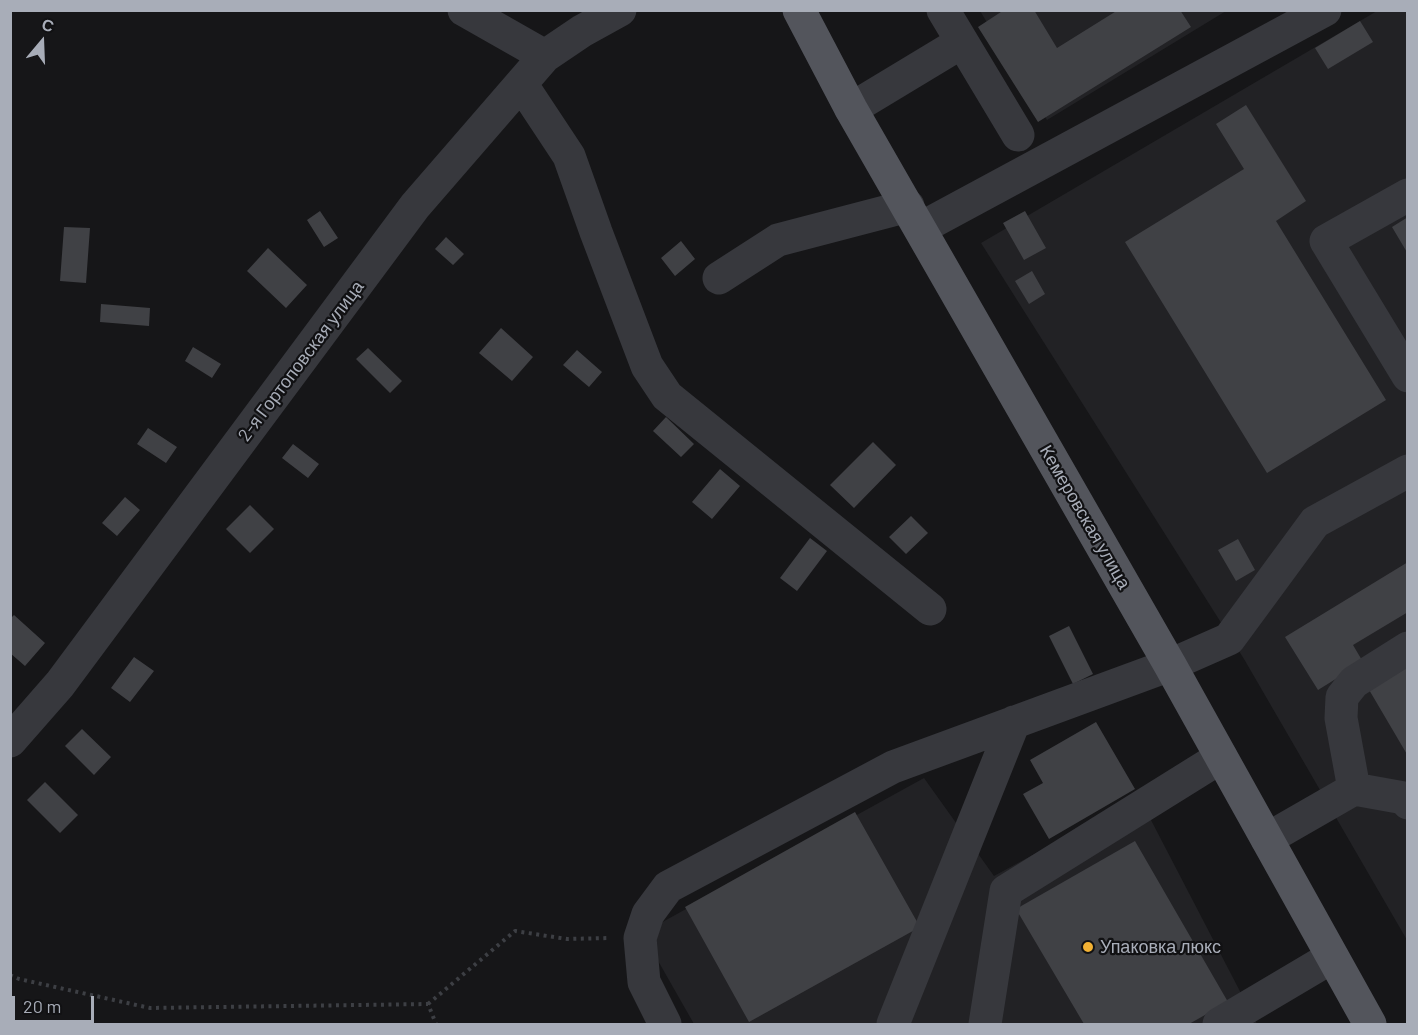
<!DOCTYPE html>
<meta charset="utf-8">
<style>
body{margin:0}
#map{position:relative;width:1418px;height:1035px;overflow:hidden;background:#161618;font-family:Barlow,sans-serif}
canvas{display:block}
.frame{position:absolute;inset:0;border:12px solid #a8adb8;pointer-events:none}
.north{position:absolute;left:12px;top:12px;width:60px;height:60px;-webkit-text-stroke:4px #111113;paint-order:stroke;rotate:19deg;font-size:16px;font-weight:700;line-height:24px;text-align:center;color:#a8adb8}
.north::after{content:'';display:block;margin:auto;width:21px;height:27px;background:#a8adb8;clip-path:polygon(50% 0,100% 100%,50% 72%,0 100%)}
.scale{position:absolute;left:12px;top:996px;width:82px;height:27px;box-sizing:border-box;border:3px solid #a8adb8;border-top:0;padding-left:8px;font-size:18px;line-height:21px;white-space:nowrap;color:#a8adb8;-webkit-text-stroke:4px #111113;paint-order:stroke}
</style>
<div id="map">
<canvas width="1418" height="1035"></canvas>
<div class="frame"></div>
<div class="north">С</div>
<div class="scale">20 m</div>
</div>
<script>
const g = document.querySelector('canvas').getContext('2d');
g.lineJoin = 'round';
function fill(path, color) {
  g.fillStyle = color;
  g.fill(path, 'evenodd');
}
function shape(rows) {
  const path = new Path2D();
  for (const r of rows) {
    path.moveTo(r[0], r[1]);
    for (let i = 2; i < r.length; i += 2) path.lineTo(r[i], r[i + 1]);
  }
  return path;
}
function trace(path, color, width, dash) {
  g.strokeStyle = color;
  g.lineWidth = width;
  g.lineCap = dash ? 'butt' : 'round';
  g.setLineDash(dash || []);
  g.stroke(path);
}
function write(font, color, halo, rows, align = 'center') {
  g.font = font + ' Barlow,sans-serif';
  g.lineWidth = 4.5;
  g.setLineDash([]);
  g.textBaseline = 'middle';
  g.strokeStyle = halo;
  g.fillStyle = color;
  for (const [text, x, y, turn = 0] of rows) {
    g.save();
    g.translate(x, y);
    g.rotate((+turn || 0) * Math.PI / 180);
    g.textAlign = isNaN(turn) ? turn : align;
    if (halo) g.strokeText(text, 0, 0);
    g.fillText(text, 0, 0);
    g.restore();
  }
}
const built = shape([
 [980,11,1226,11,1047,120],
 [1377,11,1407,11,1407,940,1244,659,981,243],
 [924,778,994,876,1139,797,1257,1024,694,1024,653,952,657,925]
]);
const building = shape([
 [1004,10,1034,10,1057,48,1118,10,1180,10,1191,27,1038,122,978,27],
 [1360,21,1373,42,1328,69,1315,48],
 [1246,105,1306,201,1276,221,1386,400,1267,473,1125,242,1244,169,1216,124],
 [320,211,338,238,324,247,307,220],
 [1025,211,1046,248,1024,260,1003,223],
 [1408,217,1408,254,1392,227],
 [64,227,90,228,86,283,60,281],
 [446,237,464,254,453,265,435,249],
 [681,241,695,259,675,276,661,258],
 [268,248,307,285,286,308,247,271],
 [1032,271,1045,294,1029,304,1015,281],
 [101,304,150,308,149,326,100,322],
 [501,328,533,357,512,381,479,353],
 [193,347,221,364,212,378,185,361],
 [368,348,402,381,390,393,356,359],
 [577,350,602,372,589,387,563,365],
 [666,417,694,444,681,457,653,431],
 [148,428,177,447,166,463,137,444],
 [873,442,896,465,854,508,830,485],
 [293,444,319,464,308,478,282,458],
 [720,469,740,486,712,519,692,502],
 [125,497,140,510,117,536,102,523],
 [250,505,274,529,250,553,226,529],
 [911,516,928,533,906,554,889,537],
 [810,538,827,551,797,591,780,578],
 [1238,539,1255,570,1236,581,1218,550],
 [1408,562,1408,612,1353,645,1363,662,1318,690,1285,637],
 [14,615,45,643,25,666,10,653,10,619],
 [1069,626,1093,674,1073,684,1049,636],
 [134,657,154,671,130,702,111,688],
 [1408,665,1408,756,1368,688],
 [1096,722,1135,789,1049,839,1023,794,1043,783,1030,760],
 [82,729,111,757,94,775,65,746],
 [45,782,78,815,60,833,27,800],
 [855,812,920,927,749,1022,685,907],
 [1135,841,1228,1002,1189,1024,1084,1024,1016,909]
]);
const path = shape([
 [10,975,19,979,150,1008,428,1004,436,1024],
 [428,1004,515,931,567,939,610,938]
]);
const minor = shape([
 [464,10,545,56],
 [943,10,1018,135],
 [522,85,569,156,596,232,647,366,667,396,930,609],
 [851,109,962,42],
 [1408,195,1326,241,1408,376],
 [921,228,1325,10],
 [719,278,778,240,908,206],
 [10,741,60,684,415,206,545,56,582,31,620,10],
 [1354,789,1404,798,1408,803],
 [1267,839,1354,789,1341,718,1342,697,1354,682,1408,648],
 [665,1024,644,982,640,938,648,914,668,887,893,767,1170,665,1229,639,1315,522,1408,471],
 [893,1024,1014,722],
 [985,1024,1006,891,1221,757],
 [1219,1024,1332,957]
]);
const major = shape([
 [799,10,851,109,1170,665,1370,1024]
]);
const markers = [
 [1088,947,6,"#f2b134"]
];
const streetNames = [
 ["2-я Гортоповская улица",301,361,-53],
 ["Кемеровская улица",1085,517,60]
];
const poiNames = [
 ["Упаковка люкс",1100,947]
];
fill(built, '#222225');
fill(building, '#404145');
trace(path, '#3d3f44', 4, [3, 4.5]);
trace(minor, '#37383d', 33);
trace(major, '#53555c', 33);
for (const [x, y, r, color] of markers) {
  const dot = new Path2D();
  dot.arc(x, y, r, 0, 2 * Math.PI);
  g.fillStyle = color;
  g.fill(dot);
  trace(dot, '#111113', 2);
}
write('18px', '#a8adb8', '#111113', streetNames);
write('18px', '#a8adb8', '#111113', poiNames, 'left');
</script>
